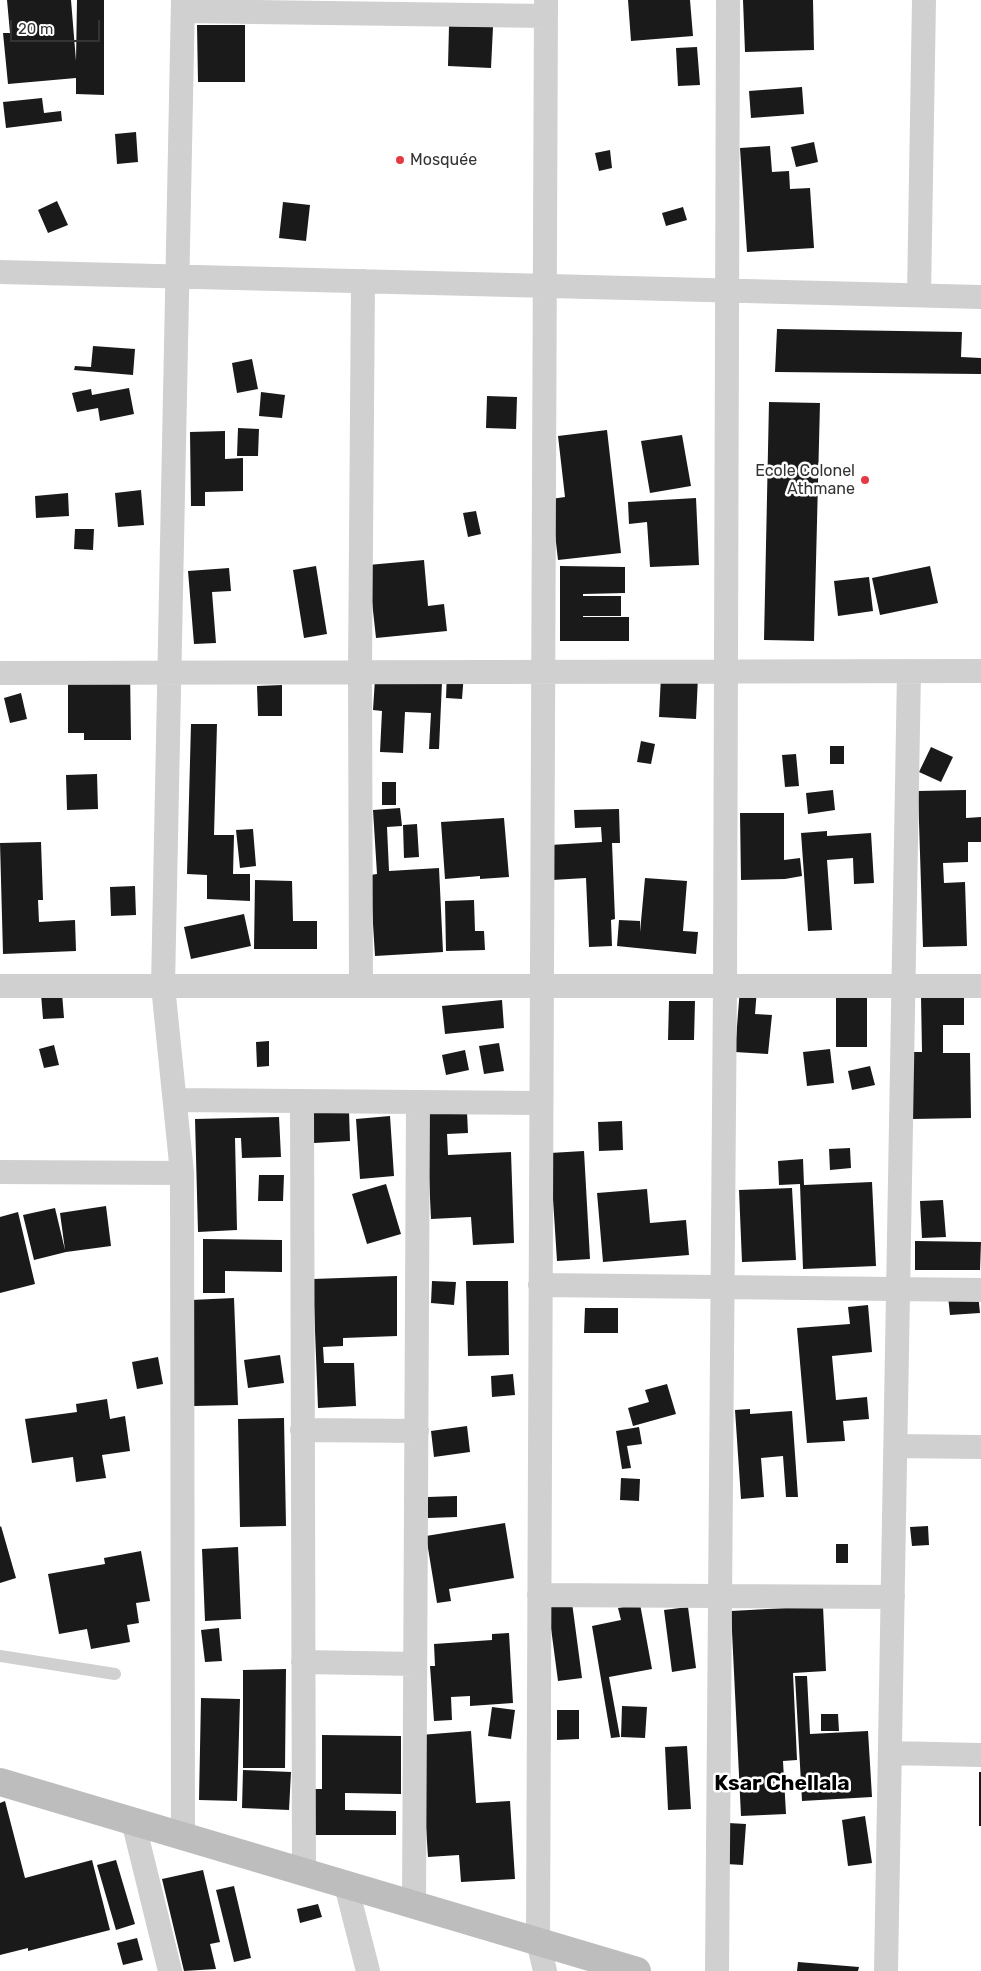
<!DOCTYPE html>
<meta charset="utf-8">
<style>
body{margin:0}
#map{position:relative;width:981px;height:1971px;overflow:hidden;background:#fff;font-family:Rubik,sans-serif}
canvas{display:block}
.scale{position:absolute;left:10px;top:20px;width:90px;height:22px;box-sizing:border-box;border:2px solid #333;border-top:0;padding-left:6px;font-size:15px;line-height:18px;white-space:nowrap;color:#333;-webkit-text-stroke:4px #fff;paint-order:stroke}
</style>
<div id="map">
<canvas width="981" height="1971"></canvas>
<div class="scale">20 m</div>
</div>
<script>
const g = document.querySelector('canvas').getContext('2d');
g.lineJoin = 'round';
function fill(path, color) {
  g.fillStyle = color;
  g.fill(path, 'evenodd');
}
function shape(rows) {
  const path = new Path2D();
  for (const r of rows) {
    path.moveTo(r[0], r[1]);
    for (let i = 2; i < r.length; i += 2) path.lineTo(r[i], r[i + 1]);
  }
  return path;
}
function trace(path, color, width, dash) {
  g.strokeStyle = color;
  g.lineWidth = width;
  g.lineCap = dash ? 'butt' : 'round';
  g.setLineDash(dash || []);
  g.stroke(path);
}
function write(font, color, halo, rows, align = 'center') {
  g.font = font + ' Rubik,sans-serif';
  g.lineWidth = 5;
  g.setLineDash([]);
  g.textBaseline = 'middle';
  g.strokeStyle = halo;
  g.fillStyle = color;
  for (const [text, x, y, turn = 0] of rows) {
    g.save();
    g.translate(x, y);
    g.rotate((+turn || 0) * Math.PI / 180);
    g.textAlign = isNaN(turn) ? turn : align;
    if (halo) g.strokeText(text, 0, 0);
    g.fillText(text, 0, 0);
    g.restore();
  }
}
const building = shape([
 [7,0,71,0,76,61,77,0,104,0,104,95,76,94,76,78,8,84,3,33,10,33],
 [628,0,690,0,693,36,631,41],
 [743,0,813,0,814,50,745,52],
 [197,25,245,25,245,82,198,82],
 [449,26,493,27,491,68,448,66],
 [697,47,700,85,678,86,676,48],
 [802,87,804,114,751,118,749,91],
 [42,98,44,113,61,111,62,121,6,128,3,102],
 [136,132,138,162,117,164,115,134],
 [814,142,818,162,796,167,791,147],
 [770,146,772,172,789,171,790,189,810,188,814,248,747,252,740,148],
 [610,150,612,168,599,171,595,153],
 [57,201,68,225,48,233,38,210],
 [283,202,310,205,306,241,279,238],
 [683,207,687,220,666,226,662,213],
 [777,329,962,332,961,357,981,358,981,374,775,372],
 [93,346,135,349,133,375,74,370,75,366,91,367],
 [252,359,258,389,237,393,232,363],
 [129,388,134,414,100,421,98,408,77,412,72,393,91,389,92,395],
 [261,392,285,395,282,418,259,416],
 [487,396,517,397,516,429,486,428],
 [769,402,820,403,814,641,764,640],
 [238,428,259,429,258,456,237,456],
 [607,430,621,553,558,560,551,499,565,497,558,436],
 [225,431,225,459,243,458,243,491,205,492,205,506,191,506,190,432],
 [682,435,691,486,650,493,641,441],
 [141,490,144,525,118,527,115,493],
 [68,493,69,516,36,518,35,496],
 [696,498,699,565,650,567,647,522,629,524,628,502],
 [476,511,481,534,468,537,463,513],
 [75,529,94,529,93,550,74,549],
 [424,560,428,606,444,604,447,631,376,638,368,565],
 [316,566,327,634,304,638,293,570],
 [560,566,625,567,625,593,583,594,583,596,621,596,621,616,583,616,583,617,629,617,629,641,560,641],
 [930,566,938,603,880,615,872,578],
 [229,568,231,591,212,592,216,643,194,644,188,571],
 [869,577,873,611,838,616,834,581],
 [68,669,130,669,131,740,84,740,84,733,68,733],
 [447,672,464,673,462,699,446,698],
 [661,676,698,677,696,719,659,717],
 [375,679,442,682,439,749,429,749,431,713,405,712,403,753,380,752,382,711,373,710],
 [282,685,282,716,258,716,257,686],
 [21,693,27,719,10,723,4,698],
 [191,724,217,724,214,835,234,835,233,874,250,874,250,901,207,899,207,875,187,874],
 [641,741,655,744,651,764,637,762],
 [830,746,844,746,844,764,830,764],
 [931,747,953,757,941,782,919,772],
 [796,754,799,786,785,787,782,755],
 [97,774,98,809,67,810,66,775],
 [382,782,396,782,396,805,382,805],
 [833,790,835,810,808,814,806,793],
 [966,790,966,818,981,817,981,842,968,842,968,862,943,863,944,883,965,882,967,946,923,947,918,791],
 [400,808,402,826,387,827,389,871,439,868,443,952,375,956,370,875,377,874,373,810],
 [619,809,620,843,612,843,615,919,611,920,612,946,589,947,586,878,552,880,550,845,602,842,601,827,575,828,574,810],
 [740,813,784,813,784,860,800,858,802,876,785,879,741,880],
 [504,818,509,877,480,879,480,876,445,879,441,822],
 [417,824,419,857,404,858,403,825],
 [253,829,256,866,240,868,236,830],
 [827,831,827,836,871,833,874,883,854,884,853,858,827,860,832,930,808,931,801,833],
 [41,842,43,900,38,900,39,922,75,920,76,951,3,954,0,843],
 [645,878,687,881,683,931,698,932,696,954,617,946,619,920,640,921,640,932],
 [255,880,292,881,293,921,317,921,317,949,254,949],
 [135,886,136,915,111,916,110,887],
 [474,900,475,931,484,931,485,950,446,951,445,901],
 [244,914,251,946,191,959,184,927],
 [740,988,757,989,755,1014,772,1015,768,1054,735,1052],
 [836,990,867,990,867,1047,836,1047],
 [62,993,64,1018,43,1019,41,994],
 [921,996,964,996,964,1025,943,1025,943,1053,970,1053,971,1118,912,1119,911,1052,922,1052],
 [502,1000,504,1028,445,1034,442,1006],
 [669,1001,695,1001,694,1040,668,1040],
 [269,1041,269,1066,257,1067,256,1042],
 [499,1043,504,1071,484,1074,479,1046],
 [54,1045,59,1065,44,1068,39,1049],
 [830,1049,834,1083,807,1086,803,1052],
 [465,1050,469,1070,446,1075,442,1055],
 [870,1066,875,1085,852,1090,848,1071],
 [349,1111,350,1141,314,1143,313,1112],
 [467,1112,468,1133,447,1134,448,1155,511,1152,514,1243,473,1245,471,1217,431,1219,426,1114],
 [390,1116,394,1176,360,1179,356,1119],
 [279,1117,281,1157,242,1158,241,1138,235,1138,237,1230,198,1232,195,1119],
 [622,1121,623,1150,599,1151,598,1122],
 [850,1148,851,1168,830,1170,829,1149],
 [584,1151,590,1259,557,1261,550,1153],
 [803,1159,804,1185,872,1182,876,1266,803,1269,800,1184,779,1185,778,1161],
 [259,1175,284,1175,283,1201,258,1201],
 [386,1184,401,1234,367,1244,352,1194],
 [792,1188,796,1260,742,1262,739,1190],
 [647,1189,650,1223,686,1220,689,1255,603,1262,597,1193],
 [943,1200,946,1237,922,1238,920,1201],
 [106,1206,111,1246,66,1252,34,1260,23,1215,55,1208,65,1250,60,1213],
 [18,1212,35,1284,0,1293,0,1217],
 [203,1239,282,1240,282,1272,225,1271,225,1293,203,1293],
 [915,1241,981,1242,980,1270,915,1270],
 [397,1276,397,1336,343,1338,343,1346,323,1347,324,1363,354,1363,356,1406,318,1408,313,1279],
 [432,1281,456,1282,454,1305,431,1303],
 [466,1281,508,1281,509,1355,468,1356],
 [978,1294,980,1313,950,1315,948,1296],
 [234,1298,238,1405,194,1406,191,1300],
 [868,1305,872,1352,832,1356,836,1400,867,1397,869,1419,843,1421,845,1441,807,1443,797,1328,850,1324,848,1307],
 [585,1308,618,1308,618,1333,584,1333],
 [280,1355,284,1383,248,1388,244,1360],
 [158,1357,163,1384,137,1389,132,1362],
 [513,1374,515,1395,492,1397,491,1376],
 [667,1384,676,1414,633,1426,628,1408,649,1402,645,1390],
 [107,1399,110,1419,125,1416,130,1451,102,1455,106,1478,76,1482,73,1457,32,1463,25,1419,77,1412,76,1404],
 [750,1409,750,1414,792,1411,798,1497,786,1497,783,1456,761,1458,764,1497,741,1499,735,1410],
 [284,1418,286,1526,240,1527,238,1419],
 [467,1426,470,1452,434,1457,431,1431],
 [639,1427,642,1444,627,1446,631,1468,622,1469,616,1431],
 [621,1478,640,1479,639,1501,620,1500],
 [457,1496,457,1517,428,1518,428,1497],
 [505,1523,514,1578,449,1589,451,1601,437,1603,426,1536],
 [1,1526,16,1578,0,1583,0,1527],
 [928,1526,929,1545,912,1546,910,1527],
 [836,1544,848,1544,848,1563,836,1563],
 [238,1547,241,1619,205,1621,202,1549],
 [141,1551,150,1601,136,1603,139,1623,127,1625,130,1642,91,1649,87,1629,59,1634,48,1574,105,1564,104,1558],
 [571,1595,582,1678,558,1681,547,1598],
 [640,1604,652,1669,609,1677,620,1737,611,1738,592,1626,621,1620,618,1608],
 [823,1606,826,1671,793,1673,797,1760,783,1761,786,1814,741,1816,731,1611],
 [688,1607,696,1668,672,1672,664,1610],
 [219,1628,222,1661,205,1662,201,1630],
 [509,1633,513,1703,470,1706,470,1696,451,1697,452,1720,434,1721,430,1666,435,1666,434,1644,492,1640,492,1634],
 [286,1669,285,1768,243,1768,243,1670],
 [795,1676,807,1676,810,1734,868,1731,872,1797,802,1801],
 [201,1698,240,1699,237,1801,199,1800],
 [622,1706,647,1707,645,1738,621,1737],
 [492,1707,515,1710,511,1739,488,1736],
 [557,1710,579,1710,579,1739,557,1740],
 [821,1714,838,1714,839,1731,821,1731],
 [471,1731,476,1803,510,1801,515,1879,461,1882,459,1855,428,1857,420,1735],
 [322,1735,401,1736,401,1794,345,1793,345,1810,396,1811,396,1835,315,1835,315,1789,322,1789],
 [687,1746,691,1809,668,1810,665,1747],
 [243,1770,291,1772,289,1810,242,1808],
 [979,1772,981,1772,981,1826,979,1826],
 [5,1801,25,1878,92,1860,110,1930,28,1951,28,1948,0,1955,0,1803],
 [865,1816,872,1863,848,1866,842,1820],
 [728,1823,746,1824,743,1865,726,1864],
 [116,1860,135,1924,116,1930,97,1865],
 [203,1870,220,1942,210,1944,216,1969,184,1971,162,1879],
 [234,1886,251,1958,234,1962,216,1890],
 [318,1904,322,1917,300,1923,297,1909],
 [137,1938,143,1960,123,1965,117,1943],
 [798,1962,859,1967,858,1971,797,1971]
]);
const service = shape([
 [0,1656,115,1674]
]);
const minor = shape([
 [183,0,163,986,182,1173,183,1836],
 [183,11,546,16],
 [0,272,981,297],
 [919,295,924,0],
 [0,673,981,671],
 [0,986,981,986],
 [361,986,360,672,363,281],
 [175,1100,540,1103],
 [302,1101,304,1872],
 [0,1172,182,1173],
 [540,1285,981,1290],
 [302,1430,417,1431],
 [896,1446,981,1447],
 [539,1595,893,1597],
 [303,1662,415,1664],
 [890,1753,981,1755],
 [133,1821,170,1971],
 [346,1885,368,1971],
 [414,1905,418,1102],
 [545,1971,538,1941,546,0],
 [717,1971,725,986,728,0],
 [886,1971,909,671]
]);
const secondary = shape([
 [0,1782,637,1971]
]);
const markers = [
 [400,160,5,"#e63946"],
 [865,480,5,"#e63946"]
];
const poiNames = [
 ["Mosquée",410,160],
 ["Ecole Colonel",855,471,"right"],
 ["Athmane",855,489,"right"]
];
const districtNames = [
 ["Ksar Chellala",782,1784]
];
fill(building, '#1a1a1a');
trace(service, '#d0d0d0', 12);
trace(minor, '#d0d0d0', 24);
trace(secondary, '#bdbdbd', 28);
for (const [x, y, r, color] of markers) {
  const dot = new Path2D();
  dot.arc(x, y, r, 0, 2 * Math.PI);
  g.fillStyle = color;
  g.fill(dot);
  trace(dot, '#fff', 2);
}
write('16px', '#333', '#fff', poiNames, 'left');
write('bold 21px', '#000', '#fff', districtNames);
</script>
